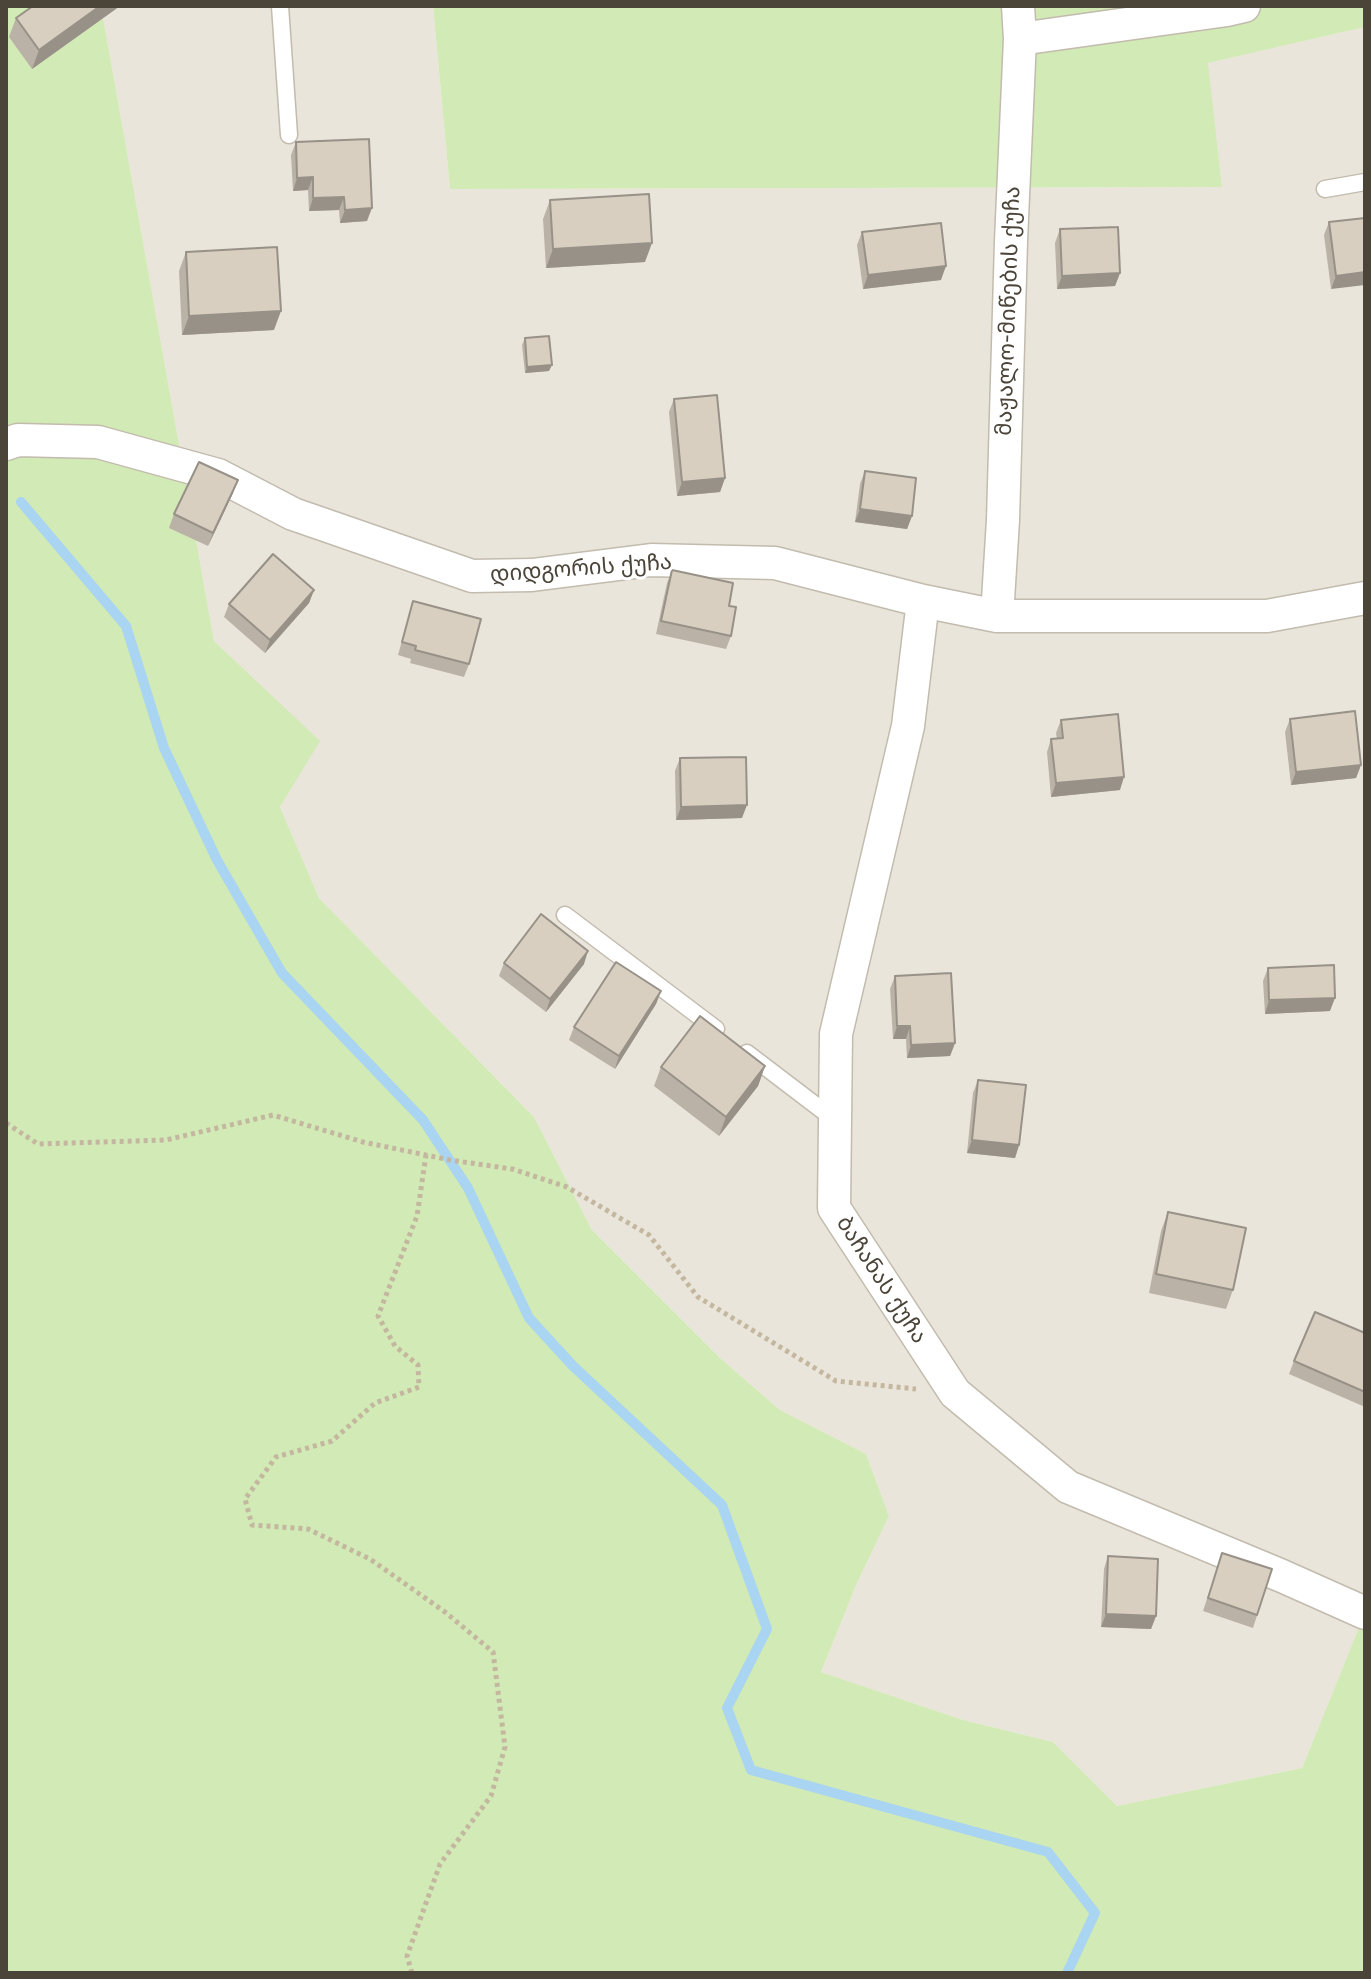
<!DOCTYPE html>
<meta charset="utf-8">
<style>
body{margin:0}
#map{position:relative;width:1371px;height:1979px;overflow:hidden;background:#f6f3ec;font-family:"Fira Sans",sans-serif}
canvas{display:block}
.frame{position:absolute;inset:0;border:8px solid #4b4439;pointer-events:none}
</style>
<div id="map">
<canvas width="1371" height="1979"></canvas>
<div class="frame"></div>
</div>
<script>
const g = document.querySelector('canvas').getContext('2d');
g.lineJoin = 'round';
function fill(path, color) {
  g.fillStyle = color;
  g.fill(path, 'evenodd');
}
function shape(rows) {
  const path = new Path2D();
  for (const r of rows) {
    path.moveTo(r[0], r[1]);
    for (let i = 2; i < r.length; i += 2) path.lineTo(r[i], r[i + 1]);
  }
  return path;
}
function trace(path, color, width, dash) {
  g.strokeStyle = color;
  g.lineWidth = width;
  g.lineCap = dash ? 'butt' : 'round';
  g.setLineDash(dash || []);
  g.stroke(path);
}
function write(font, color, halo, rows, align = 'center') {
  g.font = font + ' "Fira Sans","Noto Sans Georgian",sans-serif';
  g.lineWidth = 6;
  g.setLineDash([]);
  g.textBaseline = 'middle';
  g.strokeStyle = halo;
  g.fillStyle = color;
  for (const [text, x, y, turn = 0] of rows) {
    g.save();
    g.translate(x, y);
    g.rotate((+turn || 0) * Math.PI / 180);
    g.textAlign = isNaN(turn) ? turn : align;
    if (halo) g.strokeText(text, 0, 0);
    g.fillText(text, 0, 0);
    g.restore();
  }
}
const residential = shape([
 [101,6,433,6,450,189,1222,187,1207,63,1365,27,1365,1619,1363,1619,1302,1768,1117,1806,1053,1742,963,1720,821,1672,857,1583,889,1516,866,1454,780,1410,720,1358,592,1230,534,1117,319,898,280,807,319,741,214,641]
]);
const green = shape([
 [6,6,101,6,214,641,320,741,280,807,319,898,534,1117,592,1230,720,1358,780,1410,866,1454,889,1516,857,1583,821,1672,963,1720,1053,1742,1117,1806,1302,1768,1363,1618,1365,1619,1365,1973,6,1973],
 [433,6,1365,6,1365,27,1208,63,1222,187,450,189]
]);
const stream = shape([
 [21,502,126,626,164,748,217,860,282,973,423,1120,468,1188,529,1318,573,1366,722,1505,767,1629,727,1708,751,1770,1048,1852,1095,1913,1067,1973]
]);
const path = shape([
 [6,1123,38,1144,166,1140,273,1115,363,1142,450,1160,512,1169,567,1187,649,1235,698,1297,836,1381,916,1389],
 [412,1973,407,1956,440,1864,491,1796,505,1747,493,1652,445,1612,370,1559,308,1529,252,1525,245,1499,276,1457,332,1441,375,1403,419,1387,418,1365,395,1346,378,1316,417,1216,426,1155]
]);
const service = shape([
 [280,6,289,135],
 [1325,189,1365,182],
 [565,915,716,1029],
 [747,1053,835,1120]
]);
const minor = shape([
 [1020,39,1227,10,1244,6],
 [6,444,18,440,98,442,218,475,293,514,472,576,532,575,651,560,775,563,923,601,997,616,1267,616,1365,598],
 [923,601,908,726,836,1034,834,1208,955,1393,1068,1487,1282,1576,1365,1613],
 [997,616,1003,520,1011,241,1020,39,1018,6]
]);
const wall = shape([
 [120,6,32,69,9,37,16,18],
 [296,142,367,221,340,223,339,210,309,211,308,190,293,191,291,155],
 [550,200,645,262,546,268,543,219],
 [1365,218,1331,289,1324,235,1329,222],
 [1060,229,1120,273,1115,286,1057,289,1055,243],
 [862,232,941,280,863,289,857,245],
 [186,252,274,330,182,335,179,271],
 [525,338,549,371,525,373,522,345],
 [674,399,725,478,720,492,677,496,669,412],
 [865,471,912,516,907,529,855,522,860,484],
 [233,493,208,546,169,528,174,514],
 [672,570,729,606,731,636,726,649,656,634,667,583],
 [314,590,309,603,265,653,224,617,229,604],
 [413,601,469,664,464,677,410,663,411,659,398,655],
 [1290,719,1361,765,1356,778,1291,785,1285,732],
 [1061,720,1120,790,1051,797,1047,752,1051,739,1057,739,1056,733],
 [680,758,742,818,676,820,675,771],
 [504,963,584,964,546,1012,499,976],
 [1268,968,1330,1011,1265,1014,1263,981],
 [895,976,955,1043,950,1056,907,1058,906,1039,893,1039,890,989],
 [661,991,656,1004,615,1069,569,1040,574,1027],
 [765,1066,758,1086,719,1136,654,1086,661,1067],
 [978,1080,1019,1145,1015,1158,967,1153,973,1093],
 [1168,1212,1233,1290,1226,1309,1149,1293,1161,1231],
 [1365,1333,1365,1407,1289,1374,1294,1361],
 [1222,1553,1272,1569,1253,1628,1203,1611],
 [1108,1556,1156,1616,1151,1629,1101,1627,1104,1569]
]);
const shadedWall = shape([
 [100,6,120,6,32,69,39,50],
 [313,177,308,190,293,191,297,178],
 [344,197,339,210,309,211,313,198],
 [372,208,367,221,340,223,345,210],
 [652,243,645,262,546,268,553,249],
 [946,266,941,280,863,289,868,275],
 [1365,272,1365,285,1331,289,1336,276],
 [1120,273,1115,286,1057,289,1062,276],
 [281,311,274,330,182,335,189,316],
 [552,365,549,371,525,373,527,367],
 [725,478,720,492,677,496,682,482],
 [238,480,233,493,208,546,213,533],
 [860,509,912,516,907,529,855,522],
 [314,590,309,603,265,653,270,640],
 [1361,765,1356,778,1291,785,1296,772],
 [1124,777,1120,790,1051,797,1056,783],
 [747,805,742,818,676,820,681,807],
 [588,951,584,964,546,1012,550,999],
 [661,991,656,1004,615,1069,619,1056],
 [1335,998,1330,1011,1265,1014,1269,1000],
 [897,1026,910,1026,906,1039,893,1039],
 [955,1043,950,1056,907,1058,911,1045],
 [765,1066,758,1086,719,1136,726,1117],
 [972,1140,1019,1145,1015,1158,967,1153],
 [1106,1614,1156,1616,1151,1629,1101,1627]
]);
const building = shape([
 [33,6,100,6,39,50,16,18,33,6],
 [369,139,372,208,345,210,344,197,313,198,313,177,297,178,296,142,369,139],
 [649,194,652,243,553,249,550,200,649,194],
 [1365,218,1365,272,1336,276,1329,222,1365,218],
 [941,223,946,266,868,275,862,232,941,223],
 [1118,227,1120,273,1062,276,1060,229,1118,227],
 [277,247,281,311,189,316,186,252,277,247],
 [549,336,552,365,527,367,525,338,549,336],
 [717,395,725,478,682,482,674,399,717,395],
 [199,462,238,480,213,533,174,514,199,462],
 [865,471,916,478,912,516,860,509,865,471],
 [273,554,314,590,270,640,229,604,273,554],
 [672,570,733,583,729,606,736,607,731,636,661,621,672,570],
 [413,601,481,619,469,664,415,650,416,646,402,642,413,601],
 [1355,711,1361,765,1296,772,1290,719,1355,711],
 [1118,714,1124,777,1056,783,1051,739,1063,738,1061,720,1118,714],
 [746,757,747,805,681,807,680,758,746,757],
 [541,914,588,951,550,999,504,963,541,914],
 [616,962,661,991,619,1056,574,1027,616,962],
 [1334,965,1335,998,1269,1000,1268,968,1334,965],
 [951,973,955,1043,911,1045,910,1026,897,1026,895,976,951,973],
 [700,1016,765,1066,726,1117,661,1067,700,1016],
 [978,1080,1026,1085,1019,1145,972,1140,978,1080],
 [1168,1212,1246,1228,1233,1290,1156,1274,1168,1212],
 [1315,1312,1365,1333,1365,1392,1294,1361,1315,1312],
 [1222,1553,1272,1569,1257,1615,1208,1598,1222,1553],
 [1108,1556,1158,1559,1156,1616,1106,1614,1108,1556]
]);
const streetNames = [
 ["მაჟალო-მიწების ქუჩა",1009,311,-88],
 ["დიდგორის ქუჩა",581,569,-4],
 ["ბაჩანას ქუჩა",881,1280,57]
];
fill(residential, '#eae5da');
fill(green, '#d2eab5');
trace(stream, '#a9d4f2', 10);
trace(service, '#c2bbae', 19);
trace(minor, '#c2bbae', 35);
trace(path, '#c4b79f', 5, [4, 4]);
trace(service, '#fff', 16);
trace(minor, '#fff', 32);
fill(wall, '#bab2a6');
fill(shadedWall, '#979187');
fill(building, '#d8cfc1');
trace(building, '#979187', 2);
write('22px', '#4b4439', '#fff', streetNames);
</script>
